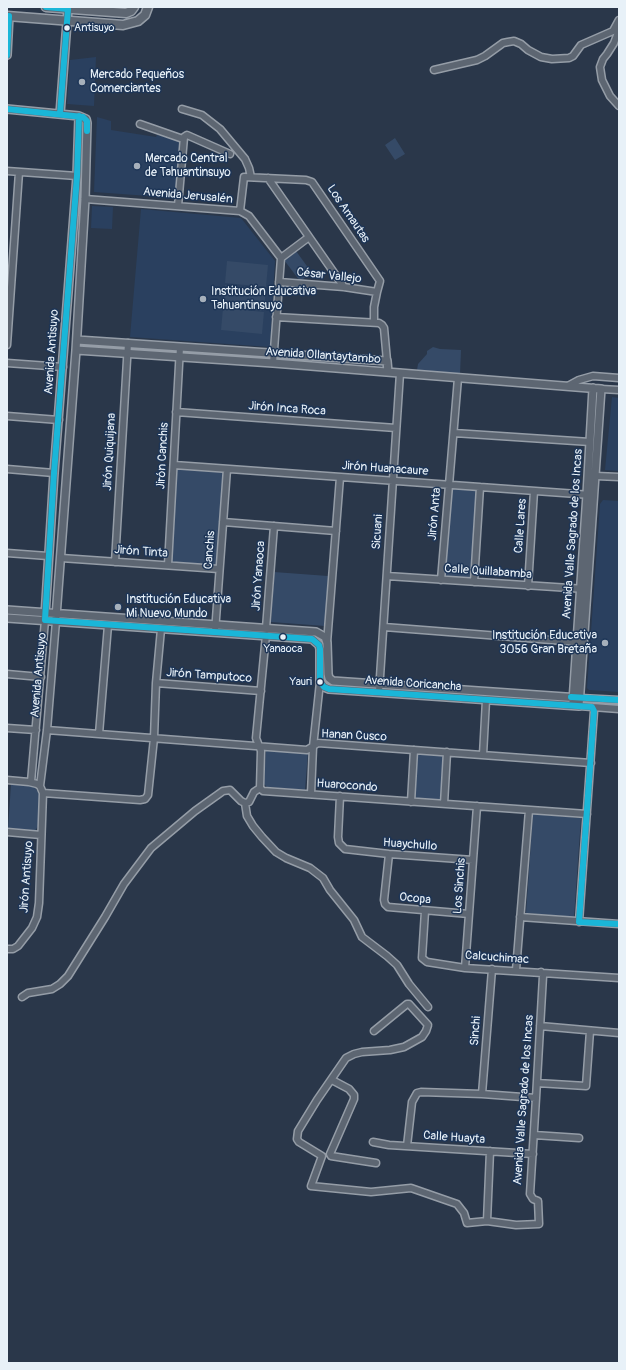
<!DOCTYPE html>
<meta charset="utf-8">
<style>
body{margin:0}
#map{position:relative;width:626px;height:1370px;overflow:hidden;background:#2a374a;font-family:Pangolin,sans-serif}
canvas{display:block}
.frame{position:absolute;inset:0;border:8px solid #e8f1f8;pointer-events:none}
</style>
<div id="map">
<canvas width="626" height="1370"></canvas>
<div class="frame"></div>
</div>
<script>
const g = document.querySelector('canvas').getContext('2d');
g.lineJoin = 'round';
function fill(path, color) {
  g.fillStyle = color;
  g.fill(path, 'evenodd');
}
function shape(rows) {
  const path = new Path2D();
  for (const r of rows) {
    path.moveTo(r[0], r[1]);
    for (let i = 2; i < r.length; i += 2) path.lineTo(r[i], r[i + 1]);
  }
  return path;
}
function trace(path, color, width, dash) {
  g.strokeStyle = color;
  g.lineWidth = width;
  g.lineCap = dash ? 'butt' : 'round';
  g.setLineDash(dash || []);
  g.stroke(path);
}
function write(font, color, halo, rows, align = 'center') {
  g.font = font + ' Pangolin,sans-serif';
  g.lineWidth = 3;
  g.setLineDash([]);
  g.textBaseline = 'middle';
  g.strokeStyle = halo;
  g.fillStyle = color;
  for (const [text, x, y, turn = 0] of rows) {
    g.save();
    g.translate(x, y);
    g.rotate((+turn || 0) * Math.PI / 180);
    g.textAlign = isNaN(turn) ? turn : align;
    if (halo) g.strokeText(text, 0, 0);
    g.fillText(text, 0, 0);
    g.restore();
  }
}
const built = shape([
 [96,57,94,106,67,104,70,60],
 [97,117,111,121,111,130,156,137,157,135,180,140,176,198,94,192],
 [92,206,113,207,112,229,91,228],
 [141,209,241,218,275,261,270,347,130,337],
 [612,397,619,398,619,471,605,470],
 [603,500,619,501,619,692,589,690,587,688,600,504]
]);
const green = shape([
 [395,138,405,154,395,160,385,145],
 [296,251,312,273,300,281,284,260],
 [227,261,268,265,266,287,225,283],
 [225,285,266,289,264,311,223,307],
 [223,308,264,312,262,334,221,330],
 [433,347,440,349,461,350,460,374,417,370,418,364,427,354,427,351],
 [175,467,225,471,217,567,170,564],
 [450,488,483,491,478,579,443,577],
 [274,572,328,576,325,626,271,622],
 [266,749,308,752,305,790,267,787,264,784],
 [417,753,445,755,442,800,414,798],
 [11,784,31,786,35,788,40,794,38,826,35,831,8,829],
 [533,814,581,818,574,917,526,913]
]);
const minor = shape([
 [619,30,614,43,607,54,603,59,600,67,602,80,610,96,619,106],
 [434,70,477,60,485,56,503,43,508,42,514,41,521,44,528,50,541,57,552,59,569,58,573,56,581,45,613,31,619,20],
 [182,109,202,115,220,129,245,159,249,168,251,177],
 [140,124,183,139],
 [7,171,77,176],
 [268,178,344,287],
 [85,199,240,211,249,216,281,258,273,363],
 [178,206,184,137,187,135,230,154],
 [240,211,244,177,306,180,312,182,380,281,377,292,374,307,374,322],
 [281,258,309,237],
 [279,282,344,287,377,292],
 [276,317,379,323,382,325,384,328,387,361],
 [7,345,19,172],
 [7,363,63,367],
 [568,386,579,380,593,376,619,378],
 [601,389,619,390],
 [176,412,396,428],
 [7,416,59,420],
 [454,433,590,442],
 [174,465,591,495],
 [7,469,54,473],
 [596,476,619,477],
 [223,522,336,531],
 [7,553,48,556],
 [61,558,219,569],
 [115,562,128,343],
 [168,565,180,347],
 [387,576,585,589],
 [441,580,458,378],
 [474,582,480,487],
 [528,586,534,491],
 [384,627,577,642],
 [266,628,274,526],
 [215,632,227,469],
 [266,635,256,738,261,751,260,788,263,791,587,814],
 [327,643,340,477],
 [7,674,41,677],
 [156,683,261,691],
 [379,692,400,373],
 [580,698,619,700],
 [579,706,619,709],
 [7,728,36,730],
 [47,730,307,750,318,743,591,763],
 [99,734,108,625],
 [483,755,486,700],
 [7,780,29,782,37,784,40,786,43,793,39,903,37,917,32,928,18,946,13,949,7,949],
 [31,782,45,620],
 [40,786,47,730,56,621],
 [43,793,140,800,145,799,148,795,154,738,156,683,161,629],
 [311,794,313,747,320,682],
 [340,796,338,837,339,843,345,849,389,854,473,860],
 [411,802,414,750],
 [245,803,247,816,253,826,262,837,276,852,286,858,310,868,323,878,330,890,354,920,362,937,387,956,397,965,409,984,428,1007],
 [444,804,447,752],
 [7,832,41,835],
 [389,854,384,900,385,904,388,907,469,914],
 [425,911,422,958,427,962,465,968,619,978],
 [520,917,619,924],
 [579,922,594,711,592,707],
 [465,968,477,806],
 [516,970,529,810],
 [22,997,28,993,52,989,60,984,68,976,105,917,124,884,151,848,195,811,223,791,230,790,241,801,245,803,249,802,254,792,260,788],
 [540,1026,619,1033],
 [374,1031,407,1004,409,1004,428,1025,426,1031,422,1037,404,1047,390,1050,362,1052,354,1054,346,1058,317,1100,298,1131,297,1139,299,1142,322,1156,311,1186,371,1192,411,1188,457,1204,464,1213,467,1223,487,1221,516,1225,539,1224,538,1201,533,1199,530,1194,536,1098,543,976,541,972],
 [332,1080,349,1089,354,1095,354,1099,334,1145,330,1154,331,1156,376,1163],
 [537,1083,586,1086,590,1031],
 [482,1094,492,969],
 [534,1135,579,1138],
 [373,1142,389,1145,533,1154],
 [407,1146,412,1102,417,1093,421,1092,482,1094,536,1098],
 [487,1221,490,1151]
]);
const tertiary = shape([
 [7,55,9,16],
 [7,109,79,116,86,119,87,123,85,199,76,350,56,617],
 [60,114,68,9],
 [77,340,387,361,388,372],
 [7,610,316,632,325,637,327,643,328,674,329,678,333,681,580,698],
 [45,616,54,473,77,176,79,116],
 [7,618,312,639,319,645,320,649,320,682,324,687,329,689,579,706,601,389,273,363,76,350],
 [573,701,587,494,593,388]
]);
const secondary = shape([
 [46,7,126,13,131,11,134,7],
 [7,16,123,25,138,21,145,15,148,7]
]);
const bus1 = shape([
 [46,7,68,9,60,114],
 [7,16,9,16,7,55],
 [7,109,83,117,87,121,87,131],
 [79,116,77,176,54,473,45,620,312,639,319,645,320,649,320,682,324,687,329,689,592,707,594,711,579,922,619,924],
 [571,697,619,700]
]);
const markers = [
 [67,28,3.5,"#e8f1f8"],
 [82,82,4,"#a6b0bb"],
 [137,166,4,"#a6b0bb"],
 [203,299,4,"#a6b0bb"],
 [118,607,4,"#a6b0bb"],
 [283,637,3.5,"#e8f1f8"],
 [605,643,4,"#a6b0bb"],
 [320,682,3.5,"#e8f1f8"]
];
const busNames = [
 ["Antisuyo",74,28],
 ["Yanaoca",283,649,"center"],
 ["Yauri",312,682,"right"]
];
const poiNames = [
 ["Mercado Pequeños",90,75],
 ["Comerciantes",90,89],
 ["Mercado Central",145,159],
 ["de Tahuantinsuyo",145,173],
 ["Institución Educativa",211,292],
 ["Tahuantinsuyo",211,306],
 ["Institución Educativa",126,600],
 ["Mi Nuevo Mundo",126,614],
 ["Institución Educativa",597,636,"right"],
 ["3056 Gran Bretaña",597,650,"right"]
];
const streetNames = [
 ["Avenida Jerusalén",188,196,5],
 ["Los Amautas",348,214,56],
 ["César Vallejo",329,276,6],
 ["Avenida Antisuyo",52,352,-86],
 ["Avenida Ollantaytambo",323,356,4],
 ["Jirón Inca Roca",287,409,4],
 ["Jirón Quiquijana",110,452,-87],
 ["Jirón Canchis",163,456,-87],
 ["Jirón Huanacaure",385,469,4],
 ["Jirón Anta",435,514,-85],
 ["Calle Lares",521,526,-86],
 ["Sicuani",378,532,-86],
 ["Avenida Valle Sagrado de los Incas",573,534,-86],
 ["Canchis",210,550,-86],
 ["Jirón Tinta",141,552,4],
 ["Calle Quillabamba",488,572,4],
 ["Jirón Yanaoca",259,576,-86],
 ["Avenida Antisuyo",39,675,-85],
 ["Jirón Tamputoco",209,676,4],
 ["Avenida Coricancha",413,684,4],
 ["Hanan Cusco",354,736,3],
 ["Huarocondo",347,786,4],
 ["Huaychullo",410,845,4],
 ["Jirón Antisuyo",27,877,-86],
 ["Los Sinchis",460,886,-86],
 ["Ocopa",415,899,5],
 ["Calcuchimac",497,958,4],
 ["Sinchi",476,1031,-86],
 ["Avenida Valle Sagrado de los Incas",524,1100,-86],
 ["Calle Huayta",454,1138,4]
];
fill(built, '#2a405f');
fill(green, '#354a67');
trace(minor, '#959da7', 9);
trace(tertiary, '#959da7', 10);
trace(secondary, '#959da7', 11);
trace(minor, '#5d6672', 6);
trace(tertiary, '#5d6672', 7);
trace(secondary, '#5d6672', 8);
trace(bus1, '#1ab6d8', 6);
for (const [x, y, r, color] of markers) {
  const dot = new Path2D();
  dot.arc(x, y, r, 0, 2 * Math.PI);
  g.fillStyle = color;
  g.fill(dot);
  trace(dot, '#1d3557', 1.5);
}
write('11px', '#e8f1f8', '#1d3557', busNames, 'left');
write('12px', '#e8f1f8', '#1d3557', poiNames, 'left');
write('12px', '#e8f1f8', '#1d3557', streetNames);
</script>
